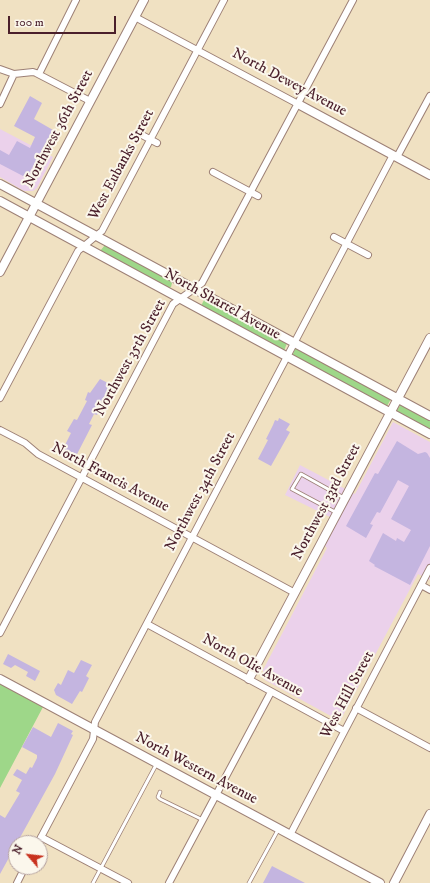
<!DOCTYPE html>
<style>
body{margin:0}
#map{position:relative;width:430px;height:883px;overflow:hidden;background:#f0e1c2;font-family:"IM FELL DW Pica",serif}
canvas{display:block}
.north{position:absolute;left:8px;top:835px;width:40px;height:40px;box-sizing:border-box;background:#fbf7ec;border:1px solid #b4a19f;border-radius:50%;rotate:298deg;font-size:11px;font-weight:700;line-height:16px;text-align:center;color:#4a1f2b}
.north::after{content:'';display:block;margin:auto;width:14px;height:18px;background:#c8321e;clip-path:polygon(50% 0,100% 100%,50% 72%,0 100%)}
.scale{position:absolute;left:8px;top:16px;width:108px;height:18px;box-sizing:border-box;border:2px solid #4a1f2b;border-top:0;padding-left:5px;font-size:12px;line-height:14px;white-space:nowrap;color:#4a1f2b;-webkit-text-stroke:3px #fbf7ec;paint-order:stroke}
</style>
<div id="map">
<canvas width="430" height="883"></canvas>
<div class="north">N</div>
<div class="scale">100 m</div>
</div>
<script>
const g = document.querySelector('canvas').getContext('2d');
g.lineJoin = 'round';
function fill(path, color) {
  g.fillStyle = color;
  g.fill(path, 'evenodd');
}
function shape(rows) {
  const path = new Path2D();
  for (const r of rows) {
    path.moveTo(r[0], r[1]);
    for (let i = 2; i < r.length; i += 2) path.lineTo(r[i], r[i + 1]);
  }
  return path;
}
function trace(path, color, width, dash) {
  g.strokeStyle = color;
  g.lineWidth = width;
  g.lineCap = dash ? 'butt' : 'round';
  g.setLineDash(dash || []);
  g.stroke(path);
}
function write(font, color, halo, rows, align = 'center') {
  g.font = font + ' "IM FELL DW Pica",serif';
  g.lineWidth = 4;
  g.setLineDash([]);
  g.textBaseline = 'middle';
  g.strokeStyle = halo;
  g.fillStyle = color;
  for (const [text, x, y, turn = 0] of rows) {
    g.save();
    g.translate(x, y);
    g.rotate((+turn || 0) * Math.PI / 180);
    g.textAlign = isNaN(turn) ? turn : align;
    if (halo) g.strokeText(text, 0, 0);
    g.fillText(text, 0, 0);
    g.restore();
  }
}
const built = shape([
 [0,129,53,157,37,188,33,191,24,191,0,177],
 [393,422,430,442,430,580,418,574,340,721,265,680,263,677,263,670,327,548,325,546,338,521,285,495,300,465,355,494]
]);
const green = shape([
 [105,245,171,280,172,283,171,287,169,288,100,251],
 [205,298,287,343,284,351,201,306],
 [296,347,391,399,387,406,292,356],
 [401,404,430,419,430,430,396,412],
 [0,684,43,707,0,788]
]);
const building = shape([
 [30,96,42,103,34,119,53,130,28,175,23,176,0,164,0,150,9,155,17,141,30,148,35,137,14,126],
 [100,379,110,384,109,387,111,388,108,393,107,392,101,402,104,403,97,415,94,414,89,424,92,425,73,462,60,455,71,433,67,431,74,419,77,420,87,401,85,400,88,392,90,393],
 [279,418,290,424,286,430,290,432,271,466,258,459,268,440,266,439,273,425,275,420,278,421],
 [397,441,418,454,425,452,427,453,430,458,430,546,410,585,374,566,375,565,369,561,383,533,396,541,397,538,404,542,411,530,391,519,409,486,398,480,380,513,377,512,370,524,373,525,366,538,346,526,375,473,378,474],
 [8,654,40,671,35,681,26,676,28,672,15,665,11,668,3,664],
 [81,660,92,665,86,676,89,678,82,692,80,691,72,704,56,695,54,690,58,683,61,685,68,670,74,673],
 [58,723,73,731,71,734,73,735,55,774,0,874,0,815,5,818,20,793,16,791,22,780,13,775,17,769,26,774,30,767,32,768,37,758,37,755,22,747,33,727,51,737],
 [272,866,305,883,263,883]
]);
const lane = shape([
 [337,513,292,489,301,474,344,498],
 [160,792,158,797,160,799,203,820],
 [93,883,156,765],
 [249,883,278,830]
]);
const street = shape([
 [135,17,298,104],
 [0,69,14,74,33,72,36,73,90,101],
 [39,74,76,0],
 [0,104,14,74],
 [142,135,157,143],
 [397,157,430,96],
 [213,172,258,196],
 [334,237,368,255],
 [0,398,78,251,102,231,224,0],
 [0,430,25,443,38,454,295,593],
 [421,585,430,590],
 [147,624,344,731],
 [0,633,173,304,202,283,353,0],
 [356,708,430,748],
 [290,835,430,568],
 [41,837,128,883],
 [38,843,93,739,95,722,393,155],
 [17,883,25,867],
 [169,883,271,692]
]);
const secondary = shape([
 [298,104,430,175],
 [0,184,430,416],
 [0,201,430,434],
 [0,272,144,0],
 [0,679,380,883],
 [249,679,430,338],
 [394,883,430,814]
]);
const streetNames = [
 ["North Dewey Avenue",289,83,28],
 ["Northwest 36th Street",59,129,-62],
 ["West Eubanks Street",122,165,-62],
 ["North Shartel Avenue",222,305,29],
 ["Northwest 35th Street",131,358,-61],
 ["North Francis Avenue",110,478,28],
 ["Northwest 34th Street",201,492,-62],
 ["Northwest 33rd Street",327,502,-62],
 ["North Olie Avenue",252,666,29],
 ["West Hill Street",348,695,-62],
 ["North Western Avenue",196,769,28]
];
fill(built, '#ebd1eb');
fill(green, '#9ed789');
fill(building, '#c4b5e0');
trace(lane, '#9d8076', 4.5);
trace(street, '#9d8076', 8);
trace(secondary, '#9d8076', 10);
trace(lane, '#fff', 3);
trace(street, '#fff', 6);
trace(secondary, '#fff', 8);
write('15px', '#4a1f2b', '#fbf7ec', streetNames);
</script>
